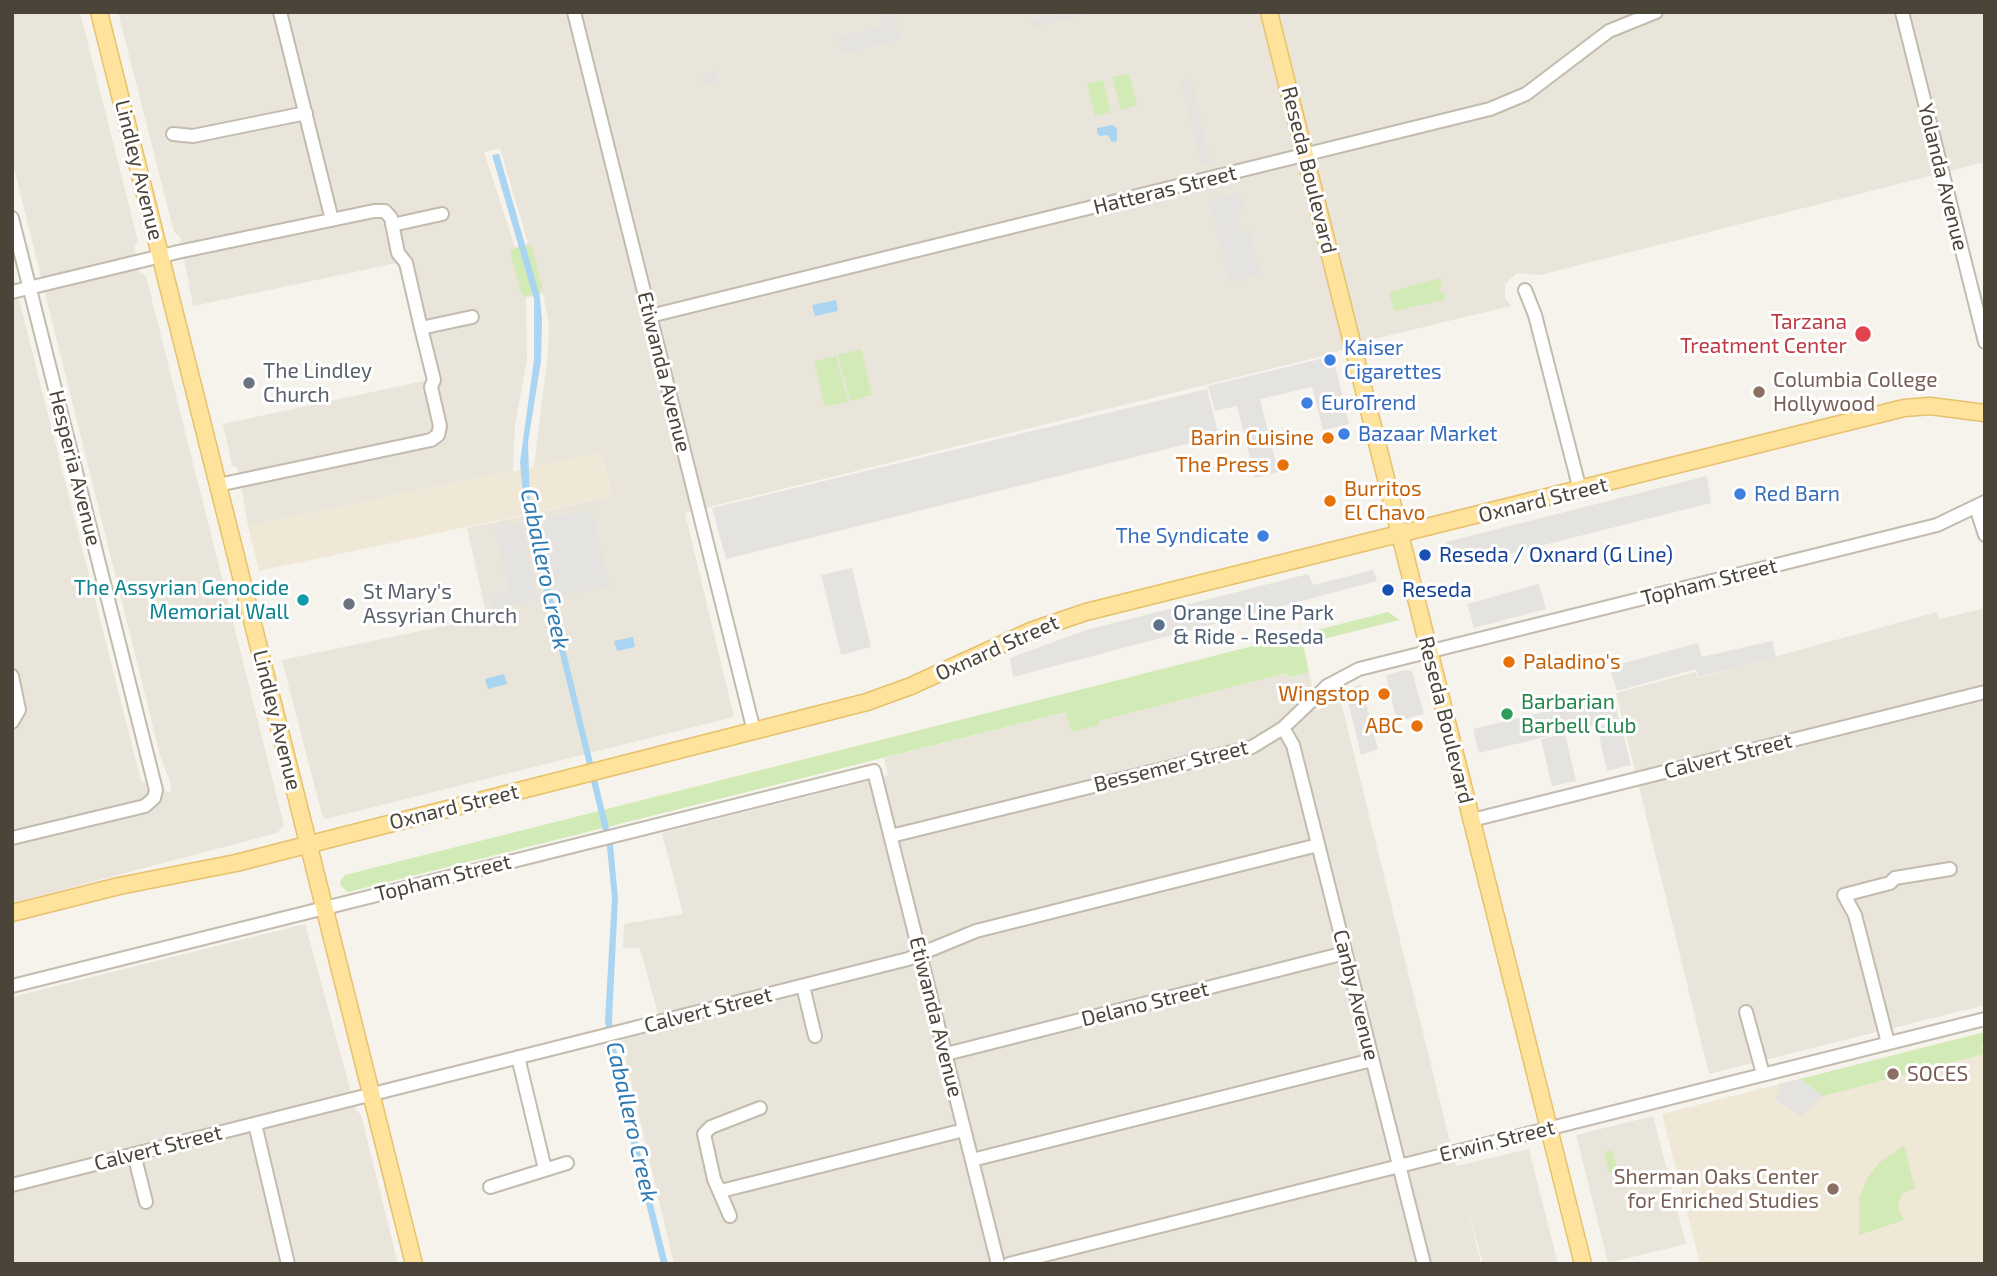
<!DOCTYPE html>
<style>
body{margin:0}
#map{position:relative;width:1997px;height:1276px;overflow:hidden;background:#f6f3ec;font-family:"Exo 2",sans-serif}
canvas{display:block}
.frame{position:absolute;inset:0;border:14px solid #4b4439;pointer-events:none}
</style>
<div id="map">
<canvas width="1997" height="1276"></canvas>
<div class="frame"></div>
</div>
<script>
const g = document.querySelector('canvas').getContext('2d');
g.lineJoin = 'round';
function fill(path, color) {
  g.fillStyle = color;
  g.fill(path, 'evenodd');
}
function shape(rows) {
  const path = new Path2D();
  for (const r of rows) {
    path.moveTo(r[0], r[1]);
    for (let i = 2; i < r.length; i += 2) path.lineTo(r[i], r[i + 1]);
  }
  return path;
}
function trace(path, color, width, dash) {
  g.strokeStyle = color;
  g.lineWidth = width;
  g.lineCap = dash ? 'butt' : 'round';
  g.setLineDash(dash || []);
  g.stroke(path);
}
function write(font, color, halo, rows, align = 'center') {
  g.font = font + ' "Exo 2",sans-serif';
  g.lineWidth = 6;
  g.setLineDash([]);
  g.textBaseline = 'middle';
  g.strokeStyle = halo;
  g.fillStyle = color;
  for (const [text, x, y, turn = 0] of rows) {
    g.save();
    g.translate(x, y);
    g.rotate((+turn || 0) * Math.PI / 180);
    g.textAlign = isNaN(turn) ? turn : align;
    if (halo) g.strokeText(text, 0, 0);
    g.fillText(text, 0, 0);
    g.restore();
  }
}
const residential = shape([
 [12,12,80,12,138,241,134,246,140,273,146,276,284,825,277,833,12,903,12,272,141,781,170,793,171,784,160,755,12,160],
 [118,12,1985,12,1985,162,1540,275,1517,273,1505,284,1505,298,1511,306,1374,339,1327,355,685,513,734,717,326,819,322,815,282,660,487,617,467,528,612,496,601,453,534,467,548,352,549,325,543,294,526,298,527,360,515,425,513,471,248,526,238,469,232,465,223,424,428,380,401,268,397,263,193,306,180,237,174,232],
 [500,148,528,243,515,247,484,152],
 [1985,608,1985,1005,1709,1074,1616,693,1695,672,1698,678,1937,612,1940,619],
 [1309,672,1317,711,1339,694,1456,1166,1529,1149,1558,1264,1483,1264,1468,1209,1481,1264,674,1264,621,1040,662,1029,640,948,623,948,624,924,683,914,662,833,888,776,884,758,1067,712,1072,732,1099,724,1099,721,1287,673,1289,677],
 [305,924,356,1110,361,1115,398,1264,12,1264,12,997],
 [1653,1116,1686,1244,1608,1263,1576,1135]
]);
const education = shape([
 [601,453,612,496,259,571,248,526],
 [1985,1032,1985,1264,1700,1264,1662,1114]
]);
const green = shape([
 [1129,73,1137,105,1121,110,1112,77],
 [1103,80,1111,112,1095,116,1087,84],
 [528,245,532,247,542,287,540,293,525,296,521,293,510,253,512,249],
 [1440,278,1442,287,1439,288,1440,292,1443,291,1445,300,1394,311,1389,292],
 [861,349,872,395,850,401,838,355],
 [836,356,848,401,825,407,814,361],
 [1388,612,1400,620,1303,644,1309,672,1289,677,1287,673,1099,721,1099,725,1072,732,1066,712,348,892,341,886,340,882,345,875],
 [1985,1032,1985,1043,1981,1045,1984,1054,1823,1096,1800,1079],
 [1904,1145,1915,1189,1903,1193,1899,1200,1898,1208,1904,1220,1859,1235,1859,1199,1868,1177,1880,1162],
 [1612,1150,1618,1171,1609,1173,1604,1152]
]);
const parking = shape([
 [879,12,894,12,901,39,841,54,837,38,883,27],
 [1064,12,1095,12,1033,28,1031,20],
 [716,71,719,82,702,87,699,75],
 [1191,78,1211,163,1201,165,1180,81],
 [1240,193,1245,212,1238,215,1242,231,1249,230,1261,275,1230,283,1209,201],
 [1333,356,1349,424,1323,430,1312,387,1260,399,1278,472,1255,478,1237,406,1215,411,1208,386],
 [1207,389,1219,436,726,559,712,508],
 [1707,476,1711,503,1464,565,1462,557,1450,560,1446,542],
 [593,510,609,588,557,596,541,518],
 [521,524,538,598,492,609,489,596,509,592,495,527],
 [852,568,871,647,841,655,821,575],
 [1373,570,1377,581,1013,677,1010,658,1086,630,1308,574,1313,585],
 [1539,584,1546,609,1474,628,1467,604],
 [1772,641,1776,657,1698,677,1696,669,1617,691,1609,667,1698,643,1702,657],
 [1406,670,1412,671,1424,714,1397,721,1386,675],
 [1361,684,1378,749,1361,755,1345,690],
 [1613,695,1619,719,1479,753,1473,729],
 [1620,721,1631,765,1607,771,1597,726],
 [1565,734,1576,781,1552,786,1541,739],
 [1800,1079,1823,1096,1802,1117,1774,1099,1780,1091,1778,1084]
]);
const water = shape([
 [1112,125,1117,128,1117,141,1112,142,1108,135,1100,136,1097,133,1097,128],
 [499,154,540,297,542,320,541,361,528,442,530,505,613,845,618,898,612,1020,619,1068,668,1264,661,1264,613,1070,605,1021,612,897,607,847,524,506,520,462,534,360,534,299,492,155],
 [836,300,838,311,815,316,812,305],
 [633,637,635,647,617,651,614,641],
 [504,674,507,684,488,689,485,679]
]);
const minor = shape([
 [280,12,332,220],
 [574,12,754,731],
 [1902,12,1985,342],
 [173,134,193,136,306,113],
 [12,218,156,790,154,798,145,806,12,838],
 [392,225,442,214],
 [1525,290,1535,315,1580,490],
 [12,292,178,252,374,211,385,211,391,218,398,253,406,263,421,328,434,380,431,387,440,426,438,435,431,440,218,485],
 [650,316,1490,109,1526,94,1609,31,1656,12],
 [421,328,472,317],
 [1976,507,1985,535],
 [12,676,19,710,12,722],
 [1283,728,1293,745,1424,1264],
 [1472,820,1985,692],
 [891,836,1252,747,1283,728,1327,686,1359,669,1937,525,1985,502],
 [12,986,874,771,998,1264],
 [803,986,815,1036],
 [1746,1012,1763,1074],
 [1888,1043,1855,915,1844,895,1890,883,1895,878,1950,869],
 [946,1054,1345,953],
 [518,1057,545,1169],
 [255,1124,288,1264],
 [134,1154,146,1202],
 [972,1160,1372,1060],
 [12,1185,908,959,976,931,1318,845],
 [490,1187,567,1163],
 [721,1191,964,1130],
 [730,1216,714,1179,704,1134,711,1127,760,1108],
 [1009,1264,1985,1019]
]);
const major = shape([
 [99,12,414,1264],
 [1269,12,1583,1264],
 [12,913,119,886,236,863,867,702,911,686,1033,630,1086,612,1904,408,1930,406,1985,413]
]);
const markers = [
 [1863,334,9,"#e0444e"],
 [1330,360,7,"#3f7fe0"],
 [249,383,7,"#6b7280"],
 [1759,392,7,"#8d6e63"],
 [1307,403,7,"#3f7fe0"],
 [1344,434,7,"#3f7fe0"],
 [1328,438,7,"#e8710a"],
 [1283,465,7,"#e8710a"],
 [1740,494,7,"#3f7fe0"],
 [1330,501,7,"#e8710a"],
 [1263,536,7,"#3f7fe0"],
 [1425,555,7,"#1a4fb4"],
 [1388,590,7,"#1a4fb4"],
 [303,600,7,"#0f9aa8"],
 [349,604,7,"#6b7280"],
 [1159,625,7,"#5c6f8a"],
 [1509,662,7,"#e8710a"],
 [1384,694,7,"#e8710a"],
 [1507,714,7,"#2e9e5b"],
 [1417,726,7,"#e8710a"],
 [1893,1074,7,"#8d6e63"],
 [1833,1189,7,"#8d6e63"]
];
const streetNames = [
 ["Lindley Avenue",139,170,76],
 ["Reseda Boulevard",1309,170,76],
 ["Yolanda Avenue",1943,177,76],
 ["Hatteras Street",1165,190,-14],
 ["Etiwanda Avenue",664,372,76],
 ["Hesperia Avenue",75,468,76],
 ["Oxnard Street",1543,500,-14],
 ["Topham Street",1709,582,-14],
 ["Oxnard Street",997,648,-24],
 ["Lindley Avenue",277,720,76],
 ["Reseda Boulevard",1446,720,76],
 ["Calvert Street",1728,756,-14],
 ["Bessemer Street",1171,766,-14],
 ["Oxnard Street",454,807,-14],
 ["Topham Street",443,878,-14],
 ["Canby Avenue",1356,995,76],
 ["Delano Street",1145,1004,-14],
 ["Calvert Street",708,1010,-14],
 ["Etiwanda Avenue",936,1017,76],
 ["Erwin Street",1497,1141,-14],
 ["Calvert Street",158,1148,-14]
];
const healthNames = [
 ["Tarzana",1847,322],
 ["Treatment Center",1847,346]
];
const shopNames = [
 ["Kaiser",1344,348],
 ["Cigarettes",1344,372],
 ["EuroTrend",1321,403],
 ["Bazaar Market",1358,434],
 ["Red Barn",1754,494],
 ["The Syndicate",1249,536,"right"]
];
const worshipNames = [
 ["The Lindley",263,371],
 ["Church",263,395],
 ["St Mary's",363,592],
 ["Assyrian Church",363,616]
];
const educationNames = [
 ["Columbia College",1773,380],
 ["Hollywood",1773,404],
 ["SOCES",1907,1074],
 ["Sherman Oaks Center",1819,1177,"right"],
 ["for Enriched Studies",1819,1201,"right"]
];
const foodNames = [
 ["Barin Cuisine",1314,438],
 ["The Press",1269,465],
 ["Burritos",1344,489,"left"],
 ["El Chavo",1344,513,"left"],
 ["Paladino's",1523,662,"left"],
 ["Wingstop",1370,694],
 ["ABC",1403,726]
];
const transitNames = [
 ["Reseda / Oxnard (G Line)",1439,555],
 ["Reseda",1402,590]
];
const cultureNames = [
 ["The Assyrian Genocide",289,588],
 ["Memorial Wall",289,612]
];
const serviceNames = [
 ["Orange Line Park",1173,613],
 ["& Ride - Reseda",1173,637]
];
const leisureNames = [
 ["Barbarian",1521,702],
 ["Barbell Club",1521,726]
];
const waterNames = [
 ["Caballero Creek",545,569,78],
 ["Caballero Creek",632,1122,77]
];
fill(residential, '#eae5da');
fill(education, '#efe8d6');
fill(green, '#d2eab5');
fill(parking, '#e5e3e0');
fill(water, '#a9d4f2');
trace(minor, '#c2bbae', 16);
trace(major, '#e6c16a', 19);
trace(minor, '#fff', 12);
trace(major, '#ffe39c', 16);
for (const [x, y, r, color] of markers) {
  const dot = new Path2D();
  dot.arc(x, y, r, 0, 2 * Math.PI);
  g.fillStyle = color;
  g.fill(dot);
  trace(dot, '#fff', 2.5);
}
write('21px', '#4b4439', '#fff', streetNames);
write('21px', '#be3a42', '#fff', healthNames, 'right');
write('21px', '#366cbe', '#fff', shopNames, 'left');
write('21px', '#5b616d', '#fff', worshipNames, 'left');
write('21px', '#785e54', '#fff', educationNames, 'left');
write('21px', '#c56008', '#fff', foodNames, 'right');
write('21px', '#164399', '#fff', transitNames, 'left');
write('21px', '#0d838f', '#fff', cultureNames, 'right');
write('21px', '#4e5e75', '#fff', serviceNames, 'left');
write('21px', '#27864d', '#fff', leisureNames, 'left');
write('italic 23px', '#2e7ab2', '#fff', waterNames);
</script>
